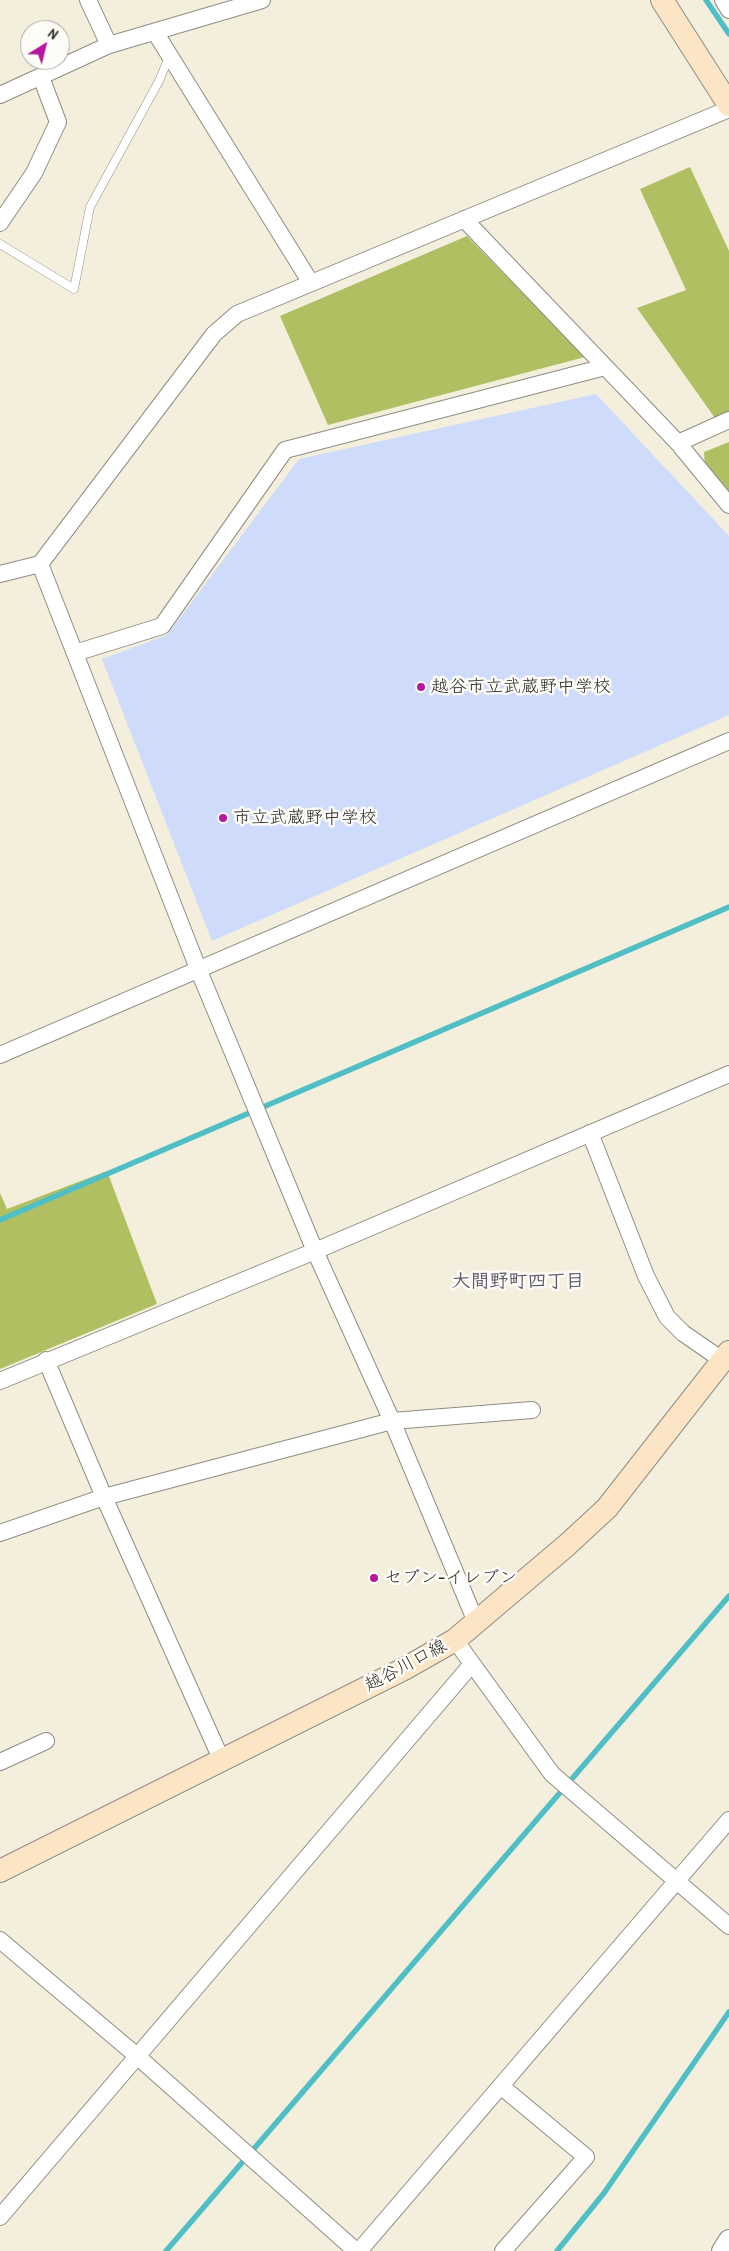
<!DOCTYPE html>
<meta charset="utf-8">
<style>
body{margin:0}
#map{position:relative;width:729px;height:2251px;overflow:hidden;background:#f3efdc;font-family:"Patrick Hand",sans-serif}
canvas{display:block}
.north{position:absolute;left:20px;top:20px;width:50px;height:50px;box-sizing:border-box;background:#fdfcf7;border:1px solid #a9a8a5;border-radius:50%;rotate:36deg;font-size:14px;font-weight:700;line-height:20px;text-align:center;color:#2b2b2b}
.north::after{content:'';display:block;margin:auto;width:18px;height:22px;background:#b5179e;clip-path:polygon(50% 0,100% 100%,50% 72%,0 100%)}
</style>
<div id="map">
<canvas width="729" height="2251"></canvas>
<div class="north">N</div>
</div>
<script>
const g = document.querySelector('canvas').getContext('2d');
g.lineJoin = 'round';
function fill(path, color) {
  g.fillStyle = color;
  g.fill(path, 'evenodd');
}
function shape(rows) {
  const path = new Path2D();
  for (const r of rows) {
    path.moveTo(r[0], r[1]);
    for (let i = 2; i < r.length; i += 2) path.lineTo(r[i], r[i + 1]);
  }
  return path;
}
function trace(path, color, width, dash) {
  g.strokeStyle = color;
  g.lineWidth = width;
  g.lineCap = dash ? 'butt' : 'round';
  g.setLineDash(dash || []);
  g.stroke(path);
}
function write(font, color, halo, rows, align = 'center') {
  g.font = font + ' "Patrick Hand","Klee One",sans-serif';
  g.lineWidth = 5;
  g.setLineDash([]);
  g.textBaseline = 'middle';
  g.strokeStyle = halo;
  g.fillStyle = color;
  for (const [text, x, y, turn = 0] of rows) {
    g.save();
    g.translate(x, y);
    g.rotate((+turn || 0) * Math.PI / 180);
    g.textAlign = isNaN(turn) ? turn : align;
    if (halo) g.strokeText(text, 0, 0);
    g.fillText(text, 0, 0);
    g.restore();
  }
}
const built = shape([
 [596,394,729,536,729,715,212,941,102,659,167,635,299,459]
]);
const green = shape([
 [690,167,729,251,729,412,715,418,637,308,686,290,640,189],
 [467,236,585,357,328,425,280,316],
 [729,442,729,496,705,469,704,452],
 [107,1171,157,1304,0,1369,0,1193,7,1209]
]);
const stream = shape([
 [706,0,729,34],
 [0,1220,729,907],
 [166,2251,729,1596],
 [557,2251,604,2193,729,2012]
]);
const service = shape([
 [0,244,74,289,90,207,159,81,169,57]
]);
const minor = shape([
 [88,0,109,45],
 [723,0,729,10],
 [155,32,311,283],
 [0,95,109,45,262,0],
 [464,219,678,443,729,505],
 [0,223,34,173,58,122,41,77],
 [678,443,729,420],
 [40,564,199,971,315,1251,392,1421,476,1622],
 [0,574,40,564,214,334,237,314,729,109],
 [75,653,162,626,285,450,605,367],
 [0,1055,729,741],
 [590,1133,646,1276,667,1317,683,1333,722,1360],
 [46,1360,104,1497,222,1761],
 [0,1381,315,1251,729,1074],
 [0,1533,104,1497,392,1421,532,1410],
 [455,1640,552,1774,729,1926],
 [0,1762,46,1741],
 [0,1940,137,2056,356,2251],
 [502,2087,586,2157,503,2251],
 [0,2217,472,1664],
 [359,2251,729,1820]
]);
const tertiary = shape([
 [722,2251,729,2240]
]);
const secondary = shape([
 [662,0,729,105],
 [0,1871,404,1669,455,1640,567,1545,607,1508,729,1352]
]);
const markers = [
 [421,687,5,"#b5179e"],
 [223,818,5,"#b5179e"],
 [374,1578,5,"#b5179e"]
];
const poiNames = [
 ["越谷市立武蔵野中学校",431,687],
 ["市立武蔵野中学校",233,818],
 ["セブン-イレブン",384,1578]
];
const streetNames = [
 ["越谷川口線",406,1666,-28]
];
const neighbourhoodNames = [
 ["大間野町四丁目",518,1282]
];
fill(built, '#cedbfa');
fill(green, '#b0bf61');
trace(stream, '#50bfc5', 5.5);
trace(service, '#8f8d84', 9);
trace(minor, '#8f8d84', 18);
trace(tertiary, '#8f8d84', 22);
trace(secondary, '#8f8d84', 24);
trace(service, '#fff', 8);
trace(minor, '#fff', 16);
trace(tertiary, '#fff', 20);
trace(secondary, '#fce5c4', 22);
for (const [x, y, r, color] of markers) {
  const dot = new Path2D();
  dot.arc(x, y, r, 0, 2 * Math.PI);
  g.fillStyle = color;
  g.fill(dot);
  trace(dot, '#fdfcf7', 2);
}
write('18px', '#2b2b2b', '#fdfcf7', poiNames, 'left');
write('18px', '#2b2b2b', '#fdfcf7', streetNames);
write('bold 19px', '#5e586b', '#fdfcf7', neighbourhoodNames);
</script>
